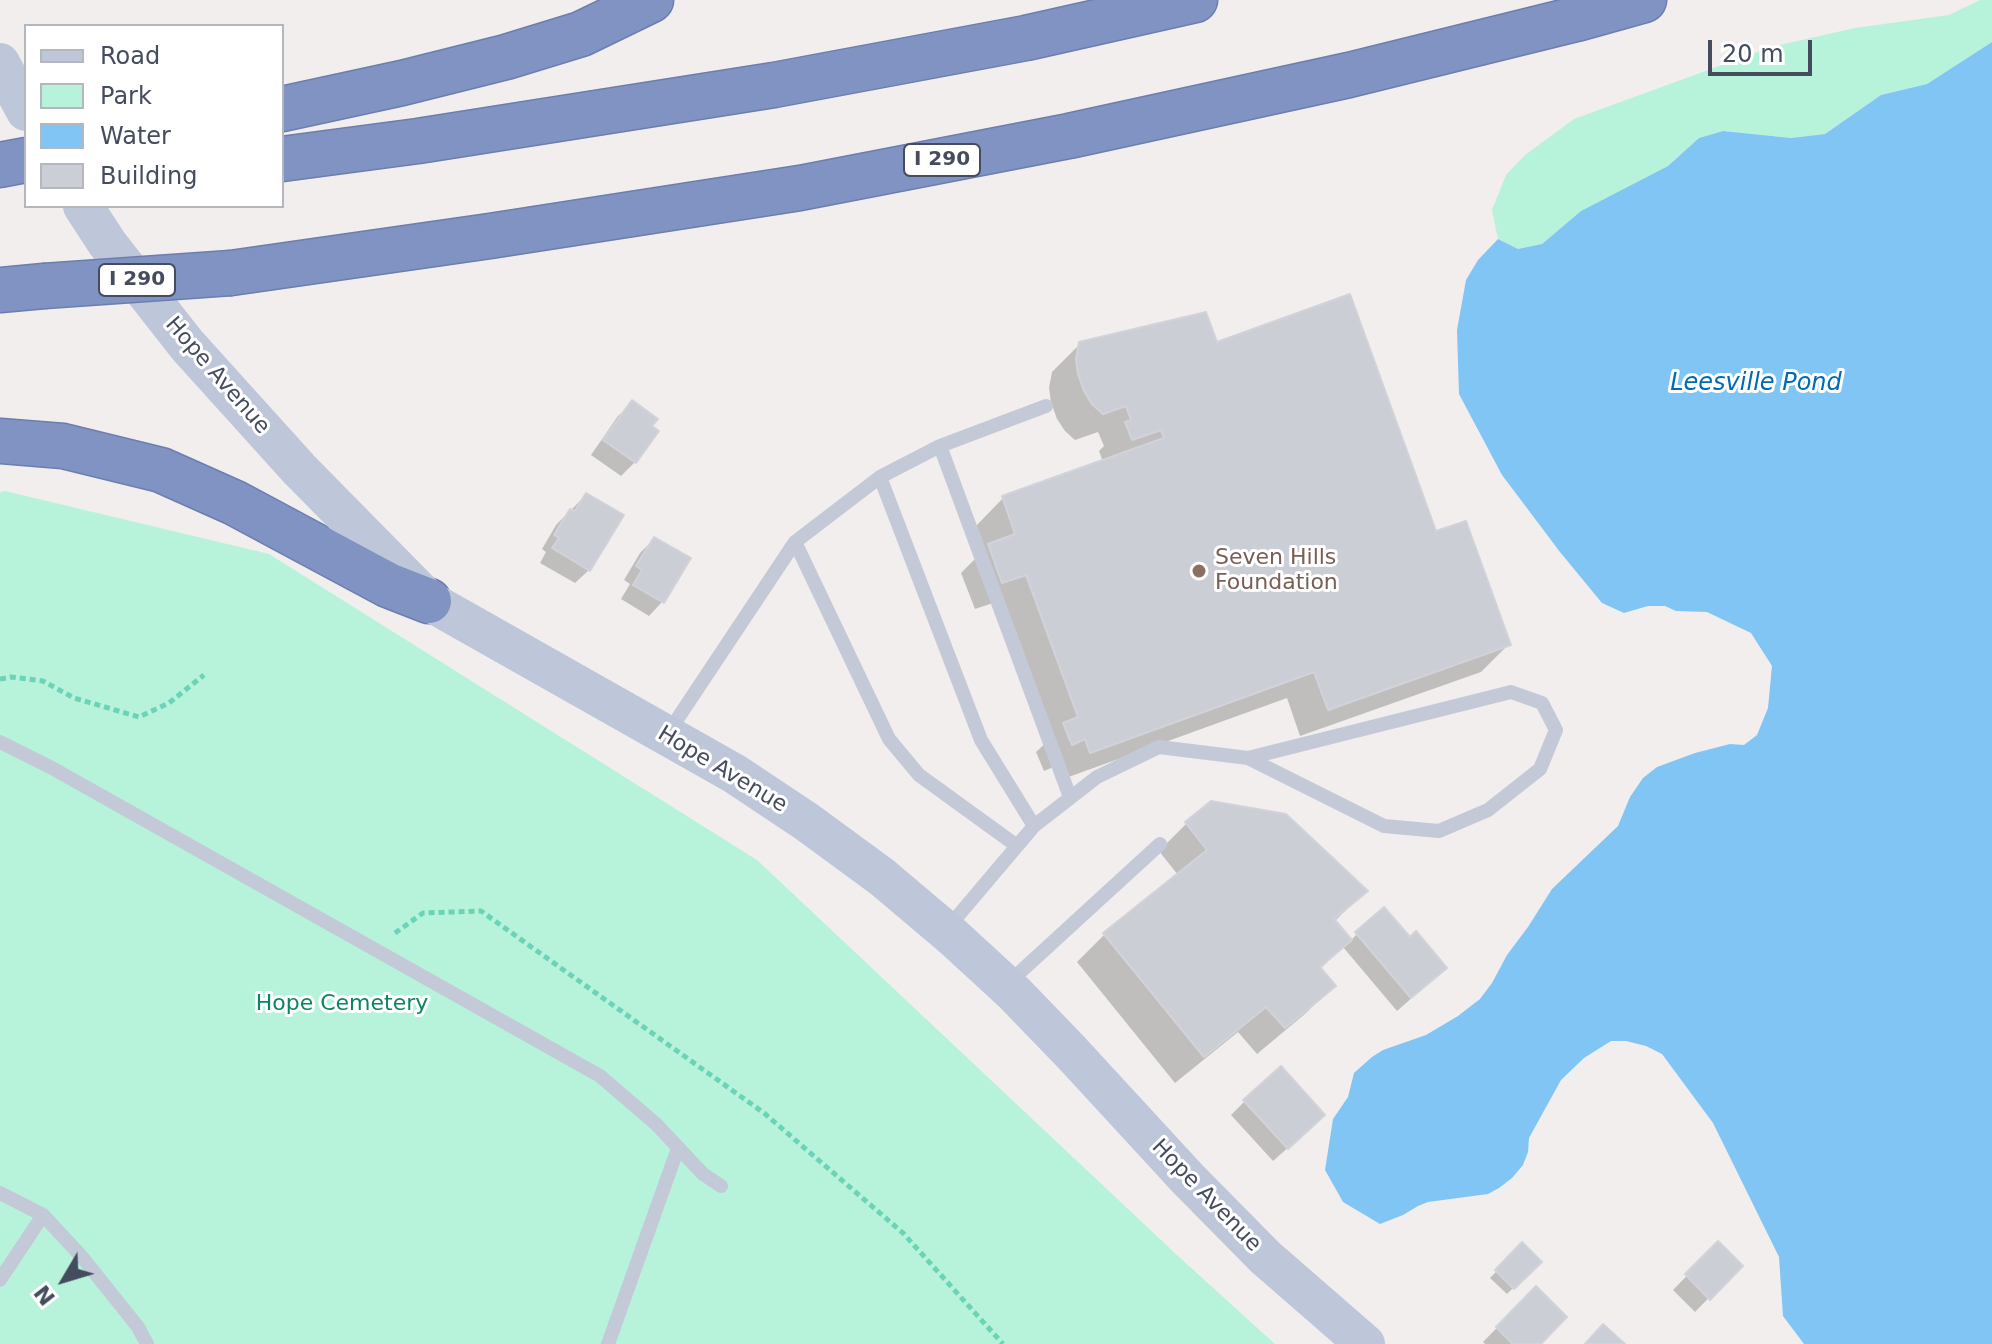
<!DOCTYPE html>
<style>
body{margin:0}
#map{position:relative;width:1992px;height:1344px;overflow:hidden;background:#f1eeed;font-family:"DejaVu Sans",sans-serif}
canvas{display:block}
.legend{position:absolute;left:24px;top:24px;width:260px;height:184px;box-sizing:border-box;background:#fff;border:2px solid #b4b7be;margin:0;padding:10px 14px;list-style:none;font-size:24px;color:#444c5d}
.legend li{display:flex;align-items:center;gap:16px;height:40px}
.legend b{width:40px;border:2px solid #b4b7be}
.north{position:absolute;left:24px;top:1240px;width:80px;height:80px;-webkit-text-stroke:6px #fff;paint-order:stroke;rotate:232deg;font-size:22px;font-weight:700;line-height:32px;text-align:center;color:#444c5d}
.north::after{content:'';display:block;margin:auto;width:28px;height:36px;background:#444c5d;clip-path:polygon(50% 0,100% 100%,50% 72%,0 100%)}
.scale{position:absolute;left:1708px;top:40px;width:104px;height:36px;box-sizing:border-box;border:4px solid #444c5d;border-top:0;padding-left:10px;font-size:24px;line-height:28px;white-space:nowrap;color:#444c5d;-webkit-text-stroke:6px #fff;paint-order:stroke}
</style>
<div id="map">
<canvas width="1992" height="1344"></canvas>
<ul class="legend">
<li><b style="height:10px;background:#bec6d9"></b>Road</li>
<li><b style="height:22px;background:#b7f3da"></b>Park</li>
<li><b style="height:22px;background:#80c5f4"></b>Water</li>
<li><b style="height:22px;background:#ccced6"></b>Building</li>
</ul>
<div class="north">N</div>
<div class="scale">20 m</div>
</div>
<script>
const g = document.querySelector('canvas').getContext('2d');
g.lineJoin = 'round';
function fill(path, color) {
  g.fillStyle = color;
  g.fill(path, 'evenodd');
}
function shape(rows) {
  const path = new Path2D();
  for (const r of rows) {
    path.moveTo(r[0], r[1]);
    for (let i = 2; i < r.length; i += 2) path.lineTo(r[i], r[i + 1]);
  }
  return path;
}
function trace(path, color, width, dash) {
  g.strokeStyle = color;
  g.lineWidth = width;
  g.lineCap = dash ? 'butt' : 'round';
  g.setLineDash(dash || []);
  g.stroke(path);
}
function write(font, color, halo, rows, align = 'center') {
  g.font = font + ' "DejaVu Sans",sans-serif';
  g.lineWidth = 6;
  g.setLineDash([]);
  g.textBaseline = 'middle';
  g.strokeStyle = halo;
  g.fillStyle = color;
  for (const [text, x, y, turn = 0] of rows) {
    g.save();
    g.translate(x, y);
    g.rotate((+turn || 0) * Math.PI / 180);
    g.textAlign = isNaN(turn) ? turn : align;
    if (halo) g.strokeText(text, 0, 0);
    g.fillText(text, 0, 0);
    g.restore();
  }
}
const green = shape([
 [1980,0,1992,0,1992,42,1927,84,1881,95,1825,134,1791,138,1723,131,1699,138,1668,166,1581,211,1542,244,1518,249,1498,239,1492,210,1506,175,1525,155,1574,119,1771,47,1855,28,1949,15],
 [5,491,269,554,757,860,1178,1256,1275,1344,0,1344,0,492]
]);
const water = shape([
 [1992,42,1992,1344,1804,1344,1783,1316,1779,1257,1713,1123,1662,1054,1646,1046,1626,1041,1611,1041,1584,1058,1561,1080,1529,1138,1528,1152,1523,1165,1512,1178,1499,1188,1488,1194,1428,1202,1418,1206,1403,1215,1380,1224,1343,1202,1325,1170,1333,1119,1348,1097,1354,1073,1372,1057,1383,1050,1426,1035,1458,1016,1480,999,1492,983,1507,955,1528,927,1552,889,1618,826,1630,797,1643,778,1657,767,1695,753,1730,744,1744,745,1757,735,1768,708,1772,666,1751,633,1707,612,1676,611,1665,606,1648,606,1624,613,1602,603,1560,552,1502,475,1459,394,1457,330,1466,280,1478,260,1498,239,1518,249,1542,244,1581,211,1668,166,1699,138,1723,131,1791,138,1825,134,1881,95,1927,84]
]);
const shadow = shape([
 [1080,344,1216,344,1435,534,1509,644,1481,672,1300,736,1287,698,1063,779,1058,765,1044,771,1036,752,1049,740,999,601,975,609,961,573,984,550,976,526,1003,498,1103,462,1099,451,1104,446,1098,432,1075,440,1065,431,1057,419,1051,402,1049,388,1052,372],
 [632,403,650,426,635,462,621,476,591,455,618,416],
 [586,495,589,570,575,583,540,563,546,552,542,549,556,525],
 [654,539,662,602,649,616,621,599,630,584,624,580,640,553],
 [1212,803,1365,891,1334,922,1350,941,1357,934,1430,982,1397,1011,1343,947,1320,969,1333,986,1306,1013,1257,1054,1238,1032,1175,1083,1077,962,1104,935,1178,875,1159,851,1186,824],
 [1245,1101,1309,1129,1273,1161,1231,1115],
 [1718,1244,1740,1266,1695,1312,1673,1290],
 [1522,1245,1539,1262,1507,1294,1490,1278],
 [1536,1288,1538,1344,1485,1344,1483,1342]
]);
const building = shape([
 [1350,294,1436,531,1466,521,1511,645,1328,710,1314,672,1090,753,1085,739,1072,745,1063,723,1078,717,1026,575,1002,583,988,544,1015,534,1002,496,1164,438,1161,430,1132,440,1125,422,1131,420,1126,406,1103,414,1092,404,1084,391,1078,374,1076,359,1079,342,1206,312,1217,342,1350,294],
 [632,400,658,419,652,426,659,431,636,463,603,440,632,400],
 [586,493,624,515,590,571,552,548,559,538,554,535,570,509,575,511,586,493],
 [654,537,691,558,664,603,633,585,642,570,636,566,654,537],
 [1211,801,1286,814,1368,891,1334,919,1352,940,1320,967,1336,986,1285,1028,1266,1007,1204,1057,1103,933,1207,850,1185,822,1211,801],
 [1384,907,1410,937,1416,931,1447,968,1411,998,1355,932,1384,907],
 [1281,1066,1325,1115,1288,1149,1243,1100,1281,1066],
 [1718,1241,1743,1266,1710,1300,1685,1274,1718,1241],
 [1522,1242,1542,1262,1514,1289,1495,1270,1522,1242],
 [1536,1286,1567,1317,1541,1344,1513,1344,1496,1327,1536,1286],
 [1603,1324,1625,1344,1585,1344,1603,1324]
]);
const path = shape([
 [0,679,11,677,43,681,74,698,139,717,169,703,204,675],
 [395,933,423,913,481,911,764,1113,903,1233,1003,1344]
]);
const service = shape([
 [940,446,1070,797],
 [880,477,981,740,1034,826],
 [795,542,880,477,940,446,1046,406],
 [668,733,795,542,889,739,919,775,1017,846],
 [0,742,52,768,600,1076,656,1124,703,1174,721,1186],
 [946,930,1034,826,1097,777,1159,747,1248,758,1384,826,1439,831,1488,810,1540,769,1556,730,1542,703,1511,692,1248,758],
 [1006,985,1160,844],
 [0,1193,43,1215,82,1257,138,1327,147,1344],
 [0,1280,43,1215],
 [608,1344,678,1148]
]);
const secondary = shape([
 [0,63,26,111],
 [83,206,107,243,187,345,299,469,429,601,735,774,807,822,882,877,953,937,1014,993,1071,1052,1188,1179,1265,1257,1365,1344]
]);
const motorway = shape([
 [282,109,402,83,506,57,581,34,651,0],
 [282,159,418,141,774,85,1026,38,1195,0],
 [0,165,26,160],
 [231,273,490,236,800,188,1069,136,1349,75,1576,19,1644,0],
 [0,290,44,286],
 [0,441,63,446,161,470,235,503,388,585,429,601]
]);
const motorwayBridge = shape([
 [44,286,231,273]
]);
const markers = [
 [1199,571,8,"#8d6e63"]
];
const shields = [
 [942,160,76],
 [137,280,76]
];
const shieldNames = [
 ["I 290",942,160],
 ["I 290",137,280]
];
const streetNames = [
 ["Hope Avenue",217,376,49],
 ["Hope Avenue",722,770,31],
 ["Hope Avenue",1206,1196,46]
];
const educationNames = [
 ["Seven Hills",1215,558],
 ["Foundation",1215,583]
];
const parkNames = [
 ["Hope Cemetery",342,1004]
];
const waterNames = [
 ["Leesville Pond",1756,384]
];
fill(green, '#b7f3da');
fill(water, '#80c5f4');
fill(shadow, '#0003');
fill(building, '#ccced6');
trace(building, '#d1d2da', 2);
trace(motorway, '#6c7eae', 47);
trace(path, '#6cd4b6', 5, [6, 4]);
trace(service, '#c3c9d7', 14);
trace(secondary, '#bec6d9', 40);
trace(motorway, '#8093c2', 44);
trace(motorwayBridge, '#6c7eae', 47, []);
trace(motorwayBridge, '#8093c2', 44);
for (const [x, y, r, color] of markers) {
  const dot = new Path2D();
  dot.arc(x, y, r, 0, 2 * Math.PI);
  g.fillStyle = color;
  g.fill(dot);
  trace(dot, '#fff', 3);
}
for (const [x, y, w] of shields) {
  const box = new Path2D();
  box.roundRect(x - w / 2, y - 16, w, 32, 6);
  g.fillStyle = '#fff';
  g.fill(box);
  trace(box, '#444c5d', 2);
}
write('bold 20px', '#444c5d', null, shieldNames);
write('22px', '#444c5d', '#fff', streetNames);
write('22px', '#785e54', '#fff', educationNames, 'left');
write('22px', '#0e8562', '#fff', parkNames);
write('italic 24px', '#006ab4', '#fff', waterNames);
</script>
